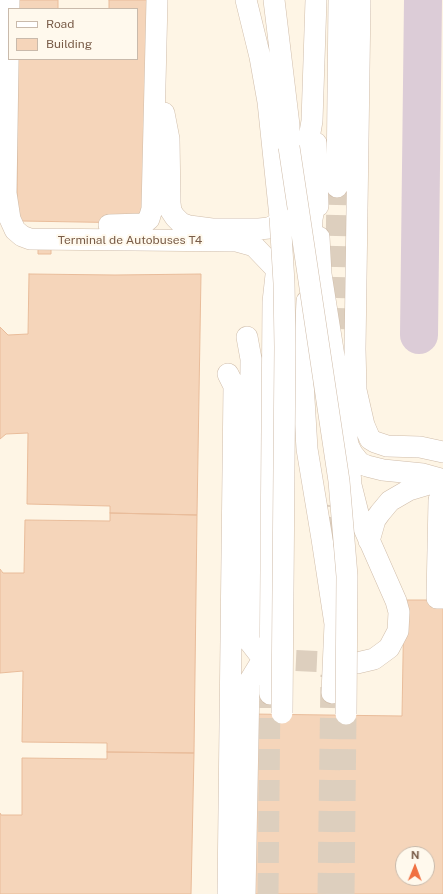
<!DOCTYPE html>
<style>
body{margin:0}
#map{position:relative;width:443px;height:894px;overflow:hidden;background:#fef5e5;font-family:"Public Sans",sans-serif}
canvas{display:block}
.legend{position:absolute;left:8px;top:8px;width:130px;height:52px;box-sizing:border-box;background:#fff9ed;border:1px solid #c9baab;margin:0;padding:5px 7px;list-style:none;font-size:12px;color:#795c48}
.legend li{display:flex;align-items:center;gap:8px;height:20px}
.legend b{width:20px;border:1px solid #c9baab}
.north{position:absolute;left:395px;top:846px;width:40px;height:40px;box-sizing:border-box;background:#fff9ed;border:1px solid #c9baab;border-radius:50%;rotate:1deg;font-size:11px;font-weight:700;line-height:16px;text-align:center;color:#795c48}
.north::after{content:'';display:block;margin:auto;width:14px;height:18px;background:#f07142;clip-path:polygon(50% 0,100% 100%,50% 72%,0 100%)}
</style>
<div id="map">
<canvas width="443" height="894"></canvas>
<ul class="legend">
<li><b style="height:5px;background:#fff"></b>Road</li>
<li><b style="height:11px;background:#f5d5ba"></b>Building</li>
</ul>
<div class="north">N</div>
</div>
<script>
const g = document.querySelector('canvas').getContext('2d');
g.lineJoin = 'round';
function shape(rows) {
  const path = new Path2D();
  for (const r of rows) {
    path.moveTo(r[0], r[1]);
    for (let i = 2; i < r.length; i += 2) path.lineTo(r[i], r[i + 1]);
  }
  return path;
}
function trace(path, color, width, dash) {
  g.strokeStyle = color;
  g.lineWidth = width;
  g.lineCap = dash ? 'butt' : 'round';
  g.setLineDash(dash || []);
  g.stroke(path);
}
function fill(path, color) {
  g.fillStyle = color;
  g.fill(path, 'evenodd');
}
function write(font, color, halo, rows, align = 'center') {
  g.font = font + ' "Public Sans",sans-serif';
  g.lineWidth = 4;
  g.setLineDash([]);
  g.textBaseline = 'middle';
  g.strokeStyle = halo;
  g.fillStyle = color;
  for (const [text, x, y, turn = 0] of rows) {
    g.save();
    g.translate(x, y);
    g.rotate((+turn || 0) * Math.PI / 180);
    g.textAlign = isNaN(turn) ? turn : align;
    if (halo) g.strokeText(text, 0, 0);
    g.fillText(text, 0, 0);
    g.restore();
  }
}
const taxiway = shape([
 [419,335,423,0]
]);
const building = shape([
 [19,0,58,0,58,9,19,9,19,0],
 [109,0,148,0,146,216,138,223,22,221,17,214,18,59,137,59,137,9,109,9,109,0],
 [38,246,51,246,51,254,38,254,38,246],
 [29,274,115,275,201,274,197,515,110,513,110,506,27,504,28,433,6,434,0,439,0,327,8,335,28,334,29,274],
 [110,513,197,515,194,753,107,752,107,743,22,742,23,671,0,673,0,569,3,573,24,573,25,520,110,521,110,513],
 [404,600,443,600,443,894,249,894,252,714,402,716,404,600],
 [403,854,427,854,427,878,403,878,403,854],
 [107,752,194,753,191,894,0,894,0,813,1,815,22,815,22,758,107,759,107,752]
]);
const minorTunnel = shape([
 [335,329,337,187],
 [332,569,333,505],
 [265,659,352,663],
 [268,894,270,694],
 [328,894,331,675],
 [344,894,346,714]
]);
const minor = shape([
 [9,0,6,193,10,219,15,230,22,236,30,239,236,241,254,246,276,269],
 [246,0,260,57,268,102,280,217],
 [274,0,289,125,289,147],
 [360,0,355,349,356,390,364,425,370,439,375,442,387,446,420,447,443,452],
 [164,113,169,139,170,203,171,211,175,217,181,223,189,226,212,229,259,229,269,228,287,219],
 [316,143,318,206],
 [337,187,339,0],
 [295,195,306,155,312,121,316,0],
 [109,225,143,224,149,219,152,209,157,0],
 [319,237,321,274,348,445,352,453,360,463,367,466,383,470,423,474,441,479],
 [310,256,312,219,317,193],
 [307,301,303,382,307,449,322,539,335,624,332,693],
 [228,374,234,386,228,894],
 [348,445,351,485,359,517,396,601,399,612,398,631,389,648,374,659,357,663],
 [443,500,439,500,437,598,443,598],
 [369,541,375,520,380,513,390,501,409,490,442,480],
 [270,694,273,302,277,266],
 [245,894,249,682,263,659,249,641,251,359,247,337]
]);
const minorBridge = shape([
 [289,147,339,481,347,576,346,714],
 [280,217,284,283,285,347,282,713]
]);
const streetNames = [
 ["Terminal de Autobuses T4",130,240]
];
trace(taxiway, '#dcccd7', 38);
fill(building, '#f5d5ba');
trace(building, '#e9bc9a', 1);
trace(minorTunnel, '#ddcfbe', 21, [21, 10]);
trace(minor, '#d0bdaa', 22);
trace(minor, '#fff', 21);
trace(minorBridge, '#d0bdaa', 22, []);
trace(minorBridge, '#fff', 21);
write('12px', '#795c48', '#fff9ed', streetNames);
</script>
